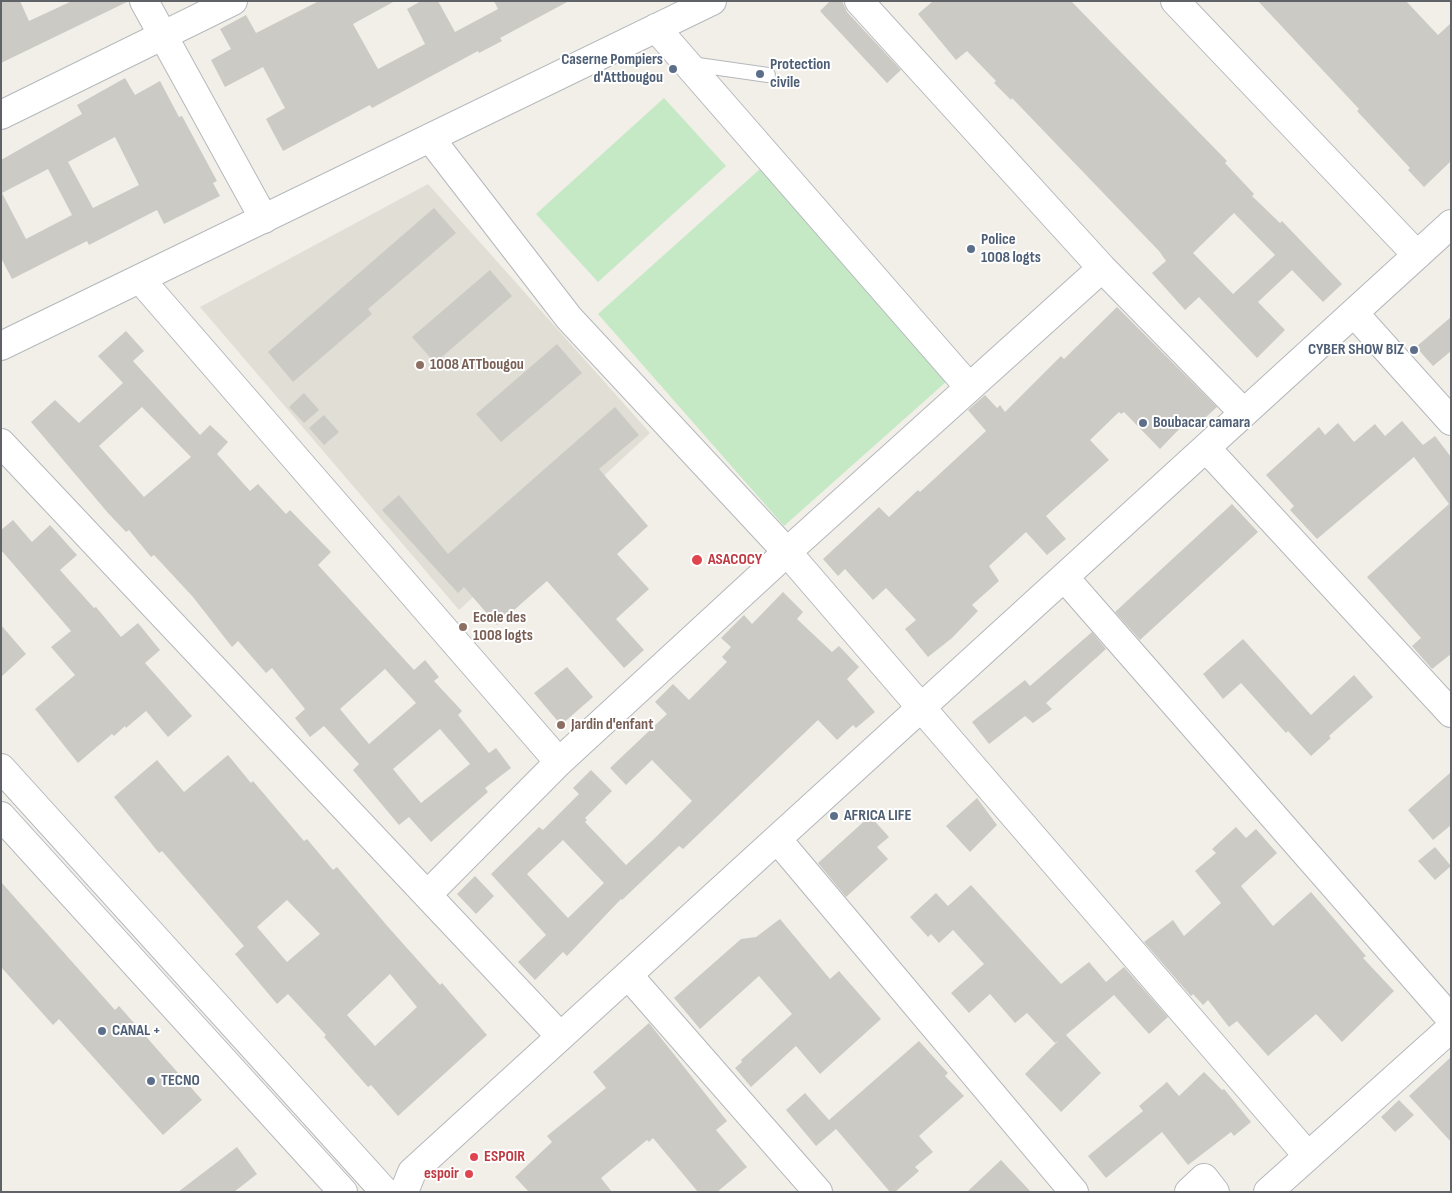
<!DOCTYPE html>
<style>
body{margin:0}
#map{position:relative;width:1452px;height:1193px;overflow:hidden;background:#f1efe8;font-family:"Sofia Sans Condensed",sans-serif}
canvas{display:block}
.frame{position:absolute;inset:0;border:2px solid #5f6368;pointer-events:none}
</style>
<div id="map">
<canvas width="1452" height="1193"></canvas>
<div class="frame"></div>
</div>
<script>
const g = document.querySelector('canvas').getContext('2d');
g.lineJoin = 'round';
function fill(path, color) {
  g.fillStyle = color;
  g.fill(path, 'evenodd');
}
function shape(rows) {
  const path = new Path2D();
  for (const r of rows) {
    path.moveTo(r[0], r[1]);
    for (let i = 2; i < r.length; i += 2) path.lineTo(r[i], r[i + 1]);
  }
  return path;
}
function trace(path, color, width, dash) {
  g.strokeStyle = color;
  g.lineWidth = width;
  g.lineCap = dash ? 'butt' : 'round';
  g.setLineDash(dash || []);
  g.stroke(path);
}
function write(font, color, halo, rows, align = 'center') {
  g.font = font + ' "Sofia Sans Condensed",sans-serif';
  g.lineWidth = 4;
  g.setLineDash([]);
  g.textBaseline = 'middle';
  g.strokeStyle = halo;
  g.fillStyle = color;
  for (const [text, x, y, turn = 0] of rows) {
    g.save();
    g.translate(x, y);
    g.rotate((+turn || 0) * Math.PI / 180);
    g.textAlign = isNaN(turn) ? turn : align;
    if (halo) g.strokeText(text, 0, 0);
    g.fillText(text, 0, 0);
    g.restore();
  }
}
const education = shape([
 [428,184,650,433,459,610,200,307]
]);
const green = shape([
 [664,98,726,166,598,282,536,214],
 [760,169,947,381,784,526,598,314]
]);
const building = shape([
 [1,1,20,1,29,21,72,1,129,1,1,63],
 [319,1,395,1,353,24,378,69,425,44,407,9,421,1,438,1,455,32,498,9,494,1,569,1,500,38,502,41,479,53,478,51,372,108,370,105,283,151,266,119,285,108,263,67,225,87,211,60,231,49,220,29,246,15,256,33],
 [830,1,842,1,847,12,901,70,887,83,820,11],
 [933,1,1071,1,1227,161,1225,163,1254,194,1252,196,1280,223,1282,221,1342,284,1323,302,1292,270,1258,302,1285,330,1257,358,1199,297,1185,310,1152,273,1166,261,1159,251,1012,98,1011,100,994,83,996,81,967,51,956,60,918,14],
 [1234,213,1275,255,1233,294,1193,253],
 [1258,1,1406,1,1438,35,1451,23,1451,161,1424,187,1408,170,1410,168,1357,111,1359,109],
 [125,78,135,95,160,81,179,117,182,116,217,181,213,183,220,196,164,224,157,210,89,245,87,241,12,279,1,258,1,160,82,114,77,105],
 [115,137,139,185,93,208,68,162],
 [48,169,72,215,26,239,2,193],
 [434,208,456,233,368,309,372,314,293,382,268,352],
 [490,270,512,296,435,363,412,337],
 [1117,307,1217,407,1194,428,1187,421,1160,449,1124,412,1121,414,1119,412,1090,440,1109,460,1046,516,1066,539,1047,555,1026,532,989,566,999,581,972,605,978,611,952,638,928,657,905,629,916,620,886,588,873,600,845,569,838,576,823,559,879,507,889,517,918,490,920,492,986,431,968,410,985,395,997,408,1000,405,1005,412,1061,356,1064,359],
 [1451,317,1451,351,1433,366,1416,347],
 [126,331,144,351,133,361,200,435,210,425,228,442,217,454,250,491,258,484,286,514,290,510,331,552,318,565,414,670,425,660,439,677,434,681,462,711,458,715,489,753,496,748,511,768,485,788,488,792,431,842,409,817,399,825,353,770,359,764,324,726,310,737,295,718,305,709,272,668,266,673,238,641,232,647,193,597,154,555,151,557,129,530,126,532,108,513,31,422,55,400,79,423,123,383,98,356],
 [142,407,191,457,144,497,99,446],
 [385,669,416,703,369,744,340,709],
 [440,729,470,764,421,803,393,769],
 [557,344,582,373,501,442,476,414],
 [304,393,319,410,304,423,289,407],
 [615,407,639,435,599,469,648,526,617,554,649,589,616,619,644,650,624,668,547,581,497,625,464,587,458,593,382,510,399,495,448,554],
 [324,415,339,432,324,445,309,428],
 [1402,421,1423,445,1435,436,1451,457,1451,654,1432,669,1412,646,1421,638,1367,577,1449,504,1414,457,1317,539,1290,510,1294,506,1266,475,1319,427,1325,435,1338,423,1354,442,1375,424,1385,436],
 [1232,504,1258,532,1140,640,1115,612],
 [13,520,32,542,50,525,77,555,60,570,94,608,96,607,121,637,138,623,160,650,145,663,192,716,168,737,146,711,126,728,125,726,114,736,112,734,78,763,35,709,75,675,51,647,71,631,1,550,1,530],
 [783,592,803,612,797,619,832,652,839,646,859,667,847,679,875,712,856,728,853,725,837,740,818,720,683,849,679,846,622,900,621,899,567,956,563,952,535,980,518,962,546,935,491,874,539,827,543,830,579,794,573,788,591,770,612,791,585,818,587,820,585,822,626,865,654,839,692,801,652,760,626,785,610,768,667,714,655,702,673,684,689,700,727,662,722,657,731,647,721,638,744,615,752,624],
 [563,840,604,883,568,918,527,874],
 [1,625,26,654,1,677],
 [1092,632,1106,649,1046,703,1052,709,1033,723,1025,716,989,744,972,722,1025,680,1030,686],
 [1243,639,1311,715,1354,675,1373,697,1329,736,1331,738,1311,756,1288,731,1286,733,1241,683,1223,699,1203,674],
 [567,667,593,697,561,725,534,693],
 [228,755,251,783,253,781,304,841,307,839,333,870,337,867,389,928,440,985,442,983,487,1035,398,1116,371,1085,368,1087,324,1037,326,1035,288,994,277,1004,235,954,244,946,162,851,159,853,114,797,157,760,184,792],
 [287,900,320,934,287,962,257,927],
 [390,974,417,1007,375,1046,347,1015],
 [1451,772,1451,825,1433,840,1408,810],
 [977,798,997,825,970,852,946,826],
 [870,816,889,837,877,847,888,859,846,897,818,863],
 [1236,827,1246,838,1256,829,1277,853,1241,886,1273,926,1311,892,1366,956,1363,958,1394,991,1342,1042,1316,1014,1268,1056,1237,1021,1229,1027,1208,1000,1203,1005,1193,994,1191,996,1144,942,1173,920,1184,936,1221,903,1195,871,1216,853,1212,849],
 [1435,847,1451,866,1435,880,1418,861],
 [475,876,494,896,476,914,457,894],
 [1,882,115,1010,119,1006,202,1100,163,1135,59,1019,53,1025,1,967],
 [971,885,1061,984,1089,962,1106,982,1124,967,1168,1017,1149,1034,1114,995,1066,1035,1101,1073,1061,1112,1025,1074,1059,1040,1055,1043,1027,1013,1015,1023,990,994,969,1013,951,993,984,964,953,930,939,943,931,934,928,937,910,917,936,893,948,906],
 [780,919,830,979,839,971,881,1019,820,1074,796,1046,751,1087,735,1068,742,1062,741,1060,792,1014,759,976,700,1029,674,998,741,939,756,937],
 [649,1023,727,1121,716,1130,747,1167,717,1192,698,1192,653,1138,649,1142,647,1140,601,1178,612,1192,529,1192,515,1177,552,1142,547,1136,606,1088,593,1072],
 [919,1041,948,1073,945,1076,964,1096,919,1136,933,1152,915,1167,919,1171,895,1192,890,1192,836,1129,816,1146,786,1110,805,1093,829,1120],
 [1451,1057,1451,1142,1409,1096],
 [1204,1072,1222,1090,1224,1089,1251,1122,1234,1136,1231,1132,1188,1165,1162,1132,1106,1178,1088,1156,1143,1111,1139,1106,1167,1082,1179,1096],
 [1399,1100,1414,1115,1395,1132,1381,1117],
 [237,1147,257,1174,234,1192,178,1192],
 [1001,1160,1031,1192,967,1192]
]);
const service = shape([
 [691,64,768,75]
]);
const minor = shape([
 [144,1,264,219],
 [859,1,1102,268,1244,413],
 [656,28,969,387],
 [1,115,233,1],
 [430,138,569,318,787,552,1308,1156],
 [140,279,559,762],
 [1354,313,1451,421],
 [1,443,560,1036],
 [1206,448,1451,713],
 [1064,577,1451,1019],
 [777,839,1074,1192],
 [427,895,559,762,787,552,1102,268],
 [628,975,818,1192],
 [404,1192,412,1172,1451,224],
 [1189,1192,1204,1178,1215,1192],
 [1268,1192,1451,1028]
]);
const tertiary = shape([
 [1175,1,1417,255],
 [1,346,712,1],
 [1,768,385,1192],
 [1,816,343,1192]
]);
const markers = [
 [673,69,5,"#5c6f8a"],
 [760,74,5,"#5c6f8a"],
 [971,249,5,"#5c6f8a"],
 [1414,350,5,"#5c6f8a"],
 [420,365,5,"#8d6e63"],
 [1143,423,5,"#5c6f8a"],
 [697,560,6,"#e0444e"],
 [463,627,5,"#8d6e63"],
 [561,725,5,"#8d6e63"],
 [834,816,5,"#5c6f8a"],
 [102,1031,5,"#5c6f8a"],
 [151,1081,5,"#5c6f8a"],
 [474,1157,5,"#e0444e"],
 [469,1174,5,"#e0444e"]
];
const serviceNames = [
 ["Caserne Pompiers",663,60,"right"],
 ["d'Attbougou",663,78,"right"],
 ["Protection",770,65],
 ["civile",770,83],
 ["Police",981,240],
 ["1008 logts",981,258],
 ["CYBER SHOW BIZ",1404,350,"right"],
 ["Boubacar camara",1153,423],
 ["AFRICA LIFE",844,816],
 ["CANAL +",112,1031],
 ["TECNO",161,1081]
];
const educationNames = [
 ["1008 ATTbougou",430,365],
 ["Ecole des",473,618],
 ["1008 logts",473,636],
 ["Jardin d'enfant",571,725]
];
const healthNames = [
 ["ASACOCY",708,560],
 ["ESPOIR",484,1157],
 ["espoir",459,1174,"right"]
];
fill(education, '#e1ded6');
fill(green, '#c5e8c5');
fill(building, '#cccac5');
trace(service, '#b5b8bc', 16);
trace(minor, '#b5b8bc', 30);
trace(tertiary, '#b5b8bc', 30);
trace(service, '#fff', 14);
trace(minor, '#fff', 28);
trace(tertiary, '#fff', 28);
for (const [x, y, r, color] of markers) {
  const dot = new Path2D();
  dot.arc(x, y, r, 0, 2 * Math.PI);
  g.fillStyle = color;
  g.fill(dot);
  trace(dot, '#fff', 2);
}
write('bold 16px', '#4e5e75', '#fff', serviceNames, 'left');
write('bold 16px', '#785e54', '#fff', educationNames, 'left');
write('bold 16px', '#be3a42', '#fff', healthNames, 'left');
</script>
